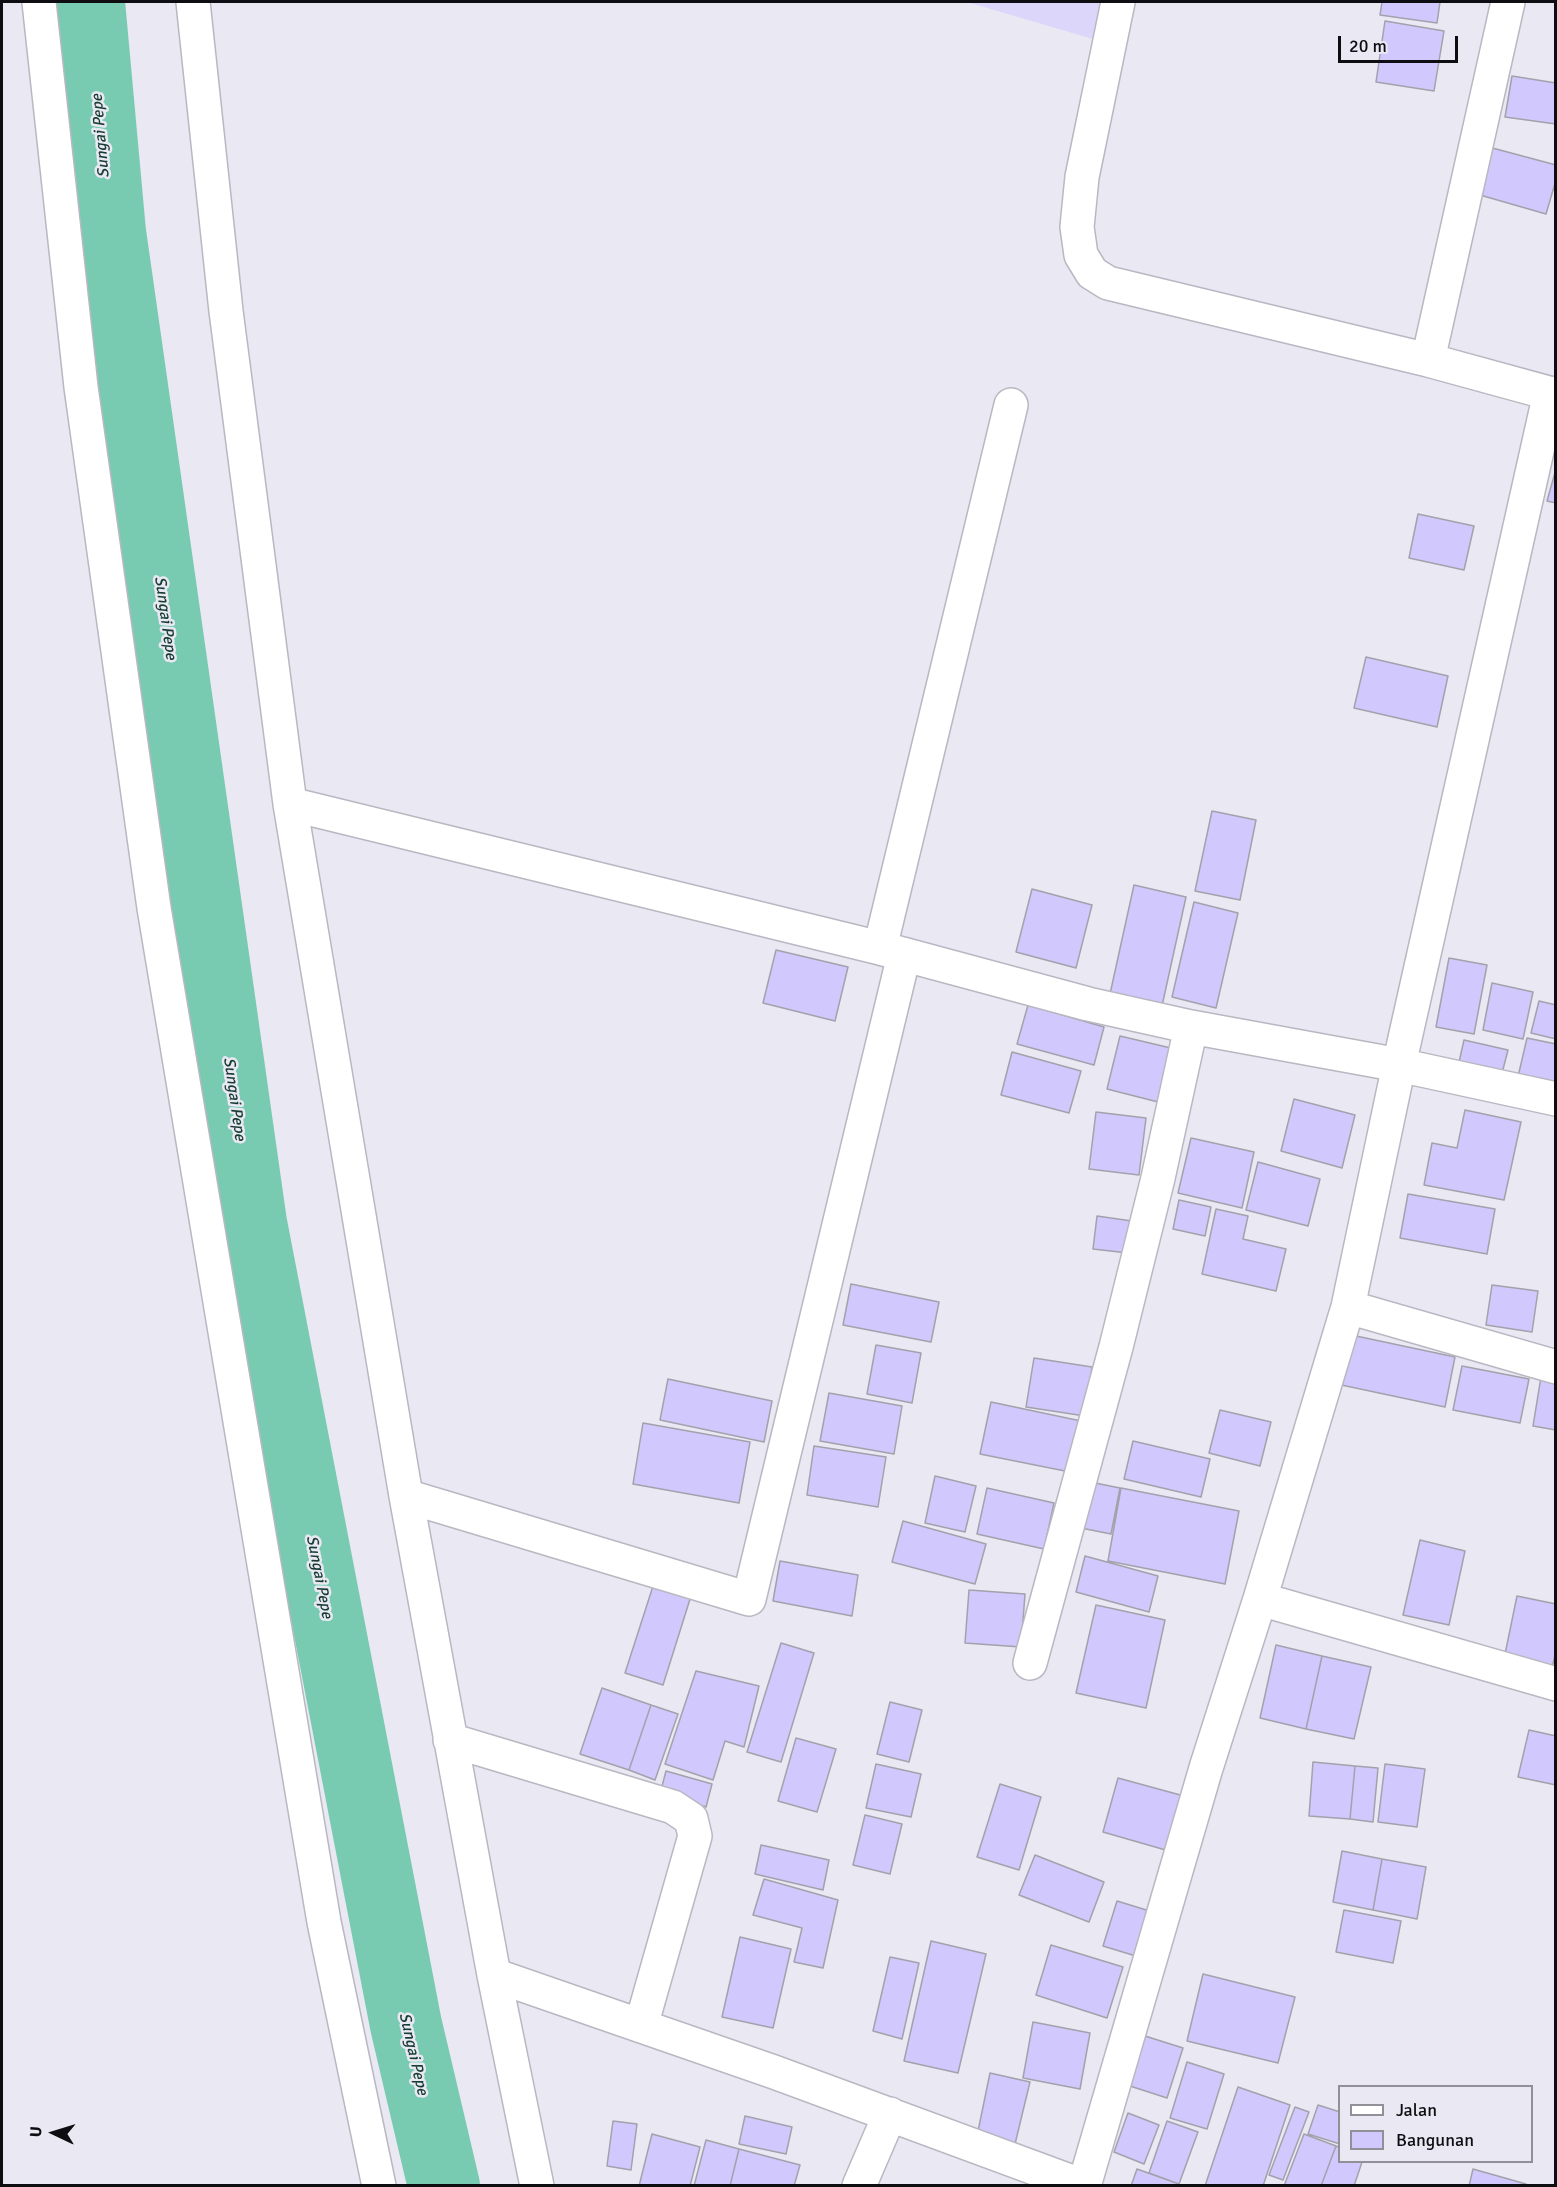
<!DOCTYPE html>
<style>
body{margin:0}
#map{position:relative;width:1557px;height:2187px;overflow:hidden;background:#e9e8f3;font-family:Signika,sans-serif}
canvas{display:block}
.frame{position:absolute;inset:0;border:3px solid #0e0d11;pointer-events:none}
.legend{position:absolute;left:1338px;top:2085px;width:195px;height:78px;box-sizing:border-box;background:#e9e8f3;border:2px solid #919099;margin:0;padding:8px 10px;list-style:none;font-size:18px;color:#0e0d11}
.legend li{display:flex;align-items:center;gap:12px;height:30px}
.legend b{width:30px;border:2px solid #919099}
.north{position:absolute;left:24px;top:2103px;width:60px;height:60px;-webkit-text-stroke:4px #e9e8f3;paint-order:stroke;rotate:274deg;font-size:16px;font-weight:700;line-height:24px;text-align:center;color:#0e0d11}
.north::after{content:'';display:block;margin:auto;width:21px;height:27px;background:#0e0d11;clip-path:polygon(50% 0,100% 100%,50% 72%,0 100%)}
.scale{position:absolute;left:1338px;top:36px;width:120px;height:27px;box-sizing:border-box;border:3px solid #0e0d11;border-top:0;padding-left:8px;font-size:18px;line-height:21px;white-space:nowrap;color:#0e0d11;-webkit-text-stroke:4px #e9e8f3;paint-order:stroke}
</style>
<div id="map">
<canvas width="1557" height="2187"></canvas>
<div class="frame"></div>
<ul class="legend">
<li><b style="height:8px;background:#fff"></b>Jalan</li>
<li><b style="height:16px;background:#d1c9fd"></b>Bangunan</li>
</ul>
<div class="north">U</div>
<div class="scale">20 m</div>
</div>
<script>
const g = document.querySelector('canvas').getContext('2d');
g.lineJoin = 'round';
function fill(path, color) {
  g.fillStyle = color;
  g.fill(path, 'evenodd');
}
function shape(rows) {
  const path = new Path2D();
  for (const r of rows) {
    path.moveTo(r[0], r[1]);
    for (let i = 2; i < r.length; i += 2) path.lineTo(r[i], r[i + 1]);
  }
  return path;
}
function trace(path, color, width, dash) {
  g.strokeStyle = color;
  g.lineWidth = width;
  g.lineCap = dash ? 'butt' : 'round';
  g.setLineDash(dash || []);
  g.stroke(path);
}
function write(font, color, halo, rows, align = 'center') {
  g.font = font + ' Signika,sans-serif';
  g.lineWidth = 5;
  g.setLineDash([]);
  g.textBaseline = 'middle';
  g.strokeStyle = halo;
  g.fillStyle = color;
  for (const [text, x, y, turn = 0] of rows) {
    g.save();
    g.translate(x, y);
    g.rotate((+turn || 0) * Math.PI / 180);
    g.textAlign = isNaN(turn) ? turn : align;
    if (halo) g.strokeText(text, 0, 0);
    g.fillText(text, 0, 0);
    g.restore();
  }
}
const green = shape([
 [967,2,1112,2,1103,42]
]);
const river = shape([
 [89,2,110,232,251,1223,406,2025,444,2186]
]);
const building = shape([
 [1382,2,1440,2,1437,23,1380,15,1382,2],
 [1385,21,1444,31,1434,91,1376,82,1385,21],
 [1512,76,1556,83,1556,124,1505,117,1512,76],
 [1485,146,1556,165,1556,180,1546,214,1473,193,1485,146],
 [1556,469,1556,503,1547,501,1556,469],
 [1418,514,1474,526,1464,570,1409,558,1418,514],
 [1366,657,1448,676,1437,727,1354,708,1366,657],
 [1212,811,1256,820,1240,900,1195,891,1212,811],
 [1134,885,1186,897,1160,1015,1108,1003,1134,885],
 [1032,889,1092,905,1076,968,1016,952,1032,889],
 [1194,902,1238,913,1216,1008,1172,997,1194,902],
 [776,950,848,967,835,1021,763,1003,776,950],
 [1449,958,1487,965,1474,1034,1436,1027,1449,958],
 [1492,983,1533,992,1523,1039,1483,1030,1492,983],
 [1539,1001,1556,1005,1556,1039,1531,1033,1539,1001],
 [1028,1005,1104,1027,1094,1065,1017,1044,1028,1005],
 [1120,1036,1175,1049,1162,1103,1107,1089,1120,1036],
 [1527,1038,1556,1044,1556,1089,1517,1081,1527,1038],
 [1464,1040,1508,1050,1500,1081,1457,1071,1464,1040],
 [1012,1052,1081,1071,1069,1113,1001,1095,1012,1052],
 [1294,1099,1355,1115,1342,1168,1281,1151,1294,1099],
 [1465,1110,1521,1122,1504,1200,1424,1185,1432,1143,1457,1148,1465,1110],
 [1096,1112,1146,1118,1139,1175,1089,1169,1096,1112],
 [1191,1138,1254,1152,1242,1208,1178,1193,1191,1138],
 [1258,1162,1320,1179,1308,1226,1246,1210,1258,1162],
 [1408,1194,1495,1209,1487,1254,1400,1238,1408,1194],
 [1179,1200,1211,1207,1205,1236,1173,1229,1179,1200],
 [1216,1209,1248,1216,1243,1239,1286,1249,1276,1291,1202,1274,1216,1209],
 [1097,1216,1132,1221,1128,1253,1093,1249,1097,1216],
 [851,1284,939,1302,931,1342,843,1325,851,1284],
 [1492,1285,1538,1291,1532,1332,1486,1325,1492,1285],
 [1342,1333,1455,1357,1445,1407,1332,1383,1342,1333],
 [876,1345,921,1353,912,1403,867,1394,876,1345],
 [1034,1358,1092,1367,1085,1416,1026,1407,1034,1358],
 [1462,1366,1529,1379,1520,1423,1453,1410,1462,1366],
 [1541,1377,1556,1380,1556,1430,1533,1426,1541,1377],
 [668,1379,772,1401,764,1442,660,1420,668,1379],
 [829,1393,902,1406,894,1454,820,1441,829,1393],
 [991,1402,1081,1421,1070,1472,980,1454,991,1402],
 [1220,1410,1271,1422,1260,1466,1209,1453,1220,1410],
 [643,1423,750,1442,739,1503,633,1484,643,1423],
 [1133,1441,1210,1459,1201,1497,1124,1479,1133,1441],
 [814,1446,886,1457,878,1507,807,1495,814,1446],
 [935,1476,976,1486,965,1532,925,1523,935,1476],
 [1090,1482,1120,1488,1111,1534,1081,1528,1090,1482],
 [987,1488,1054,1503,1044,1549,977,1534,987,1488],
 [1121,1488,1239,1511,1225,1584,1108,1561,1121,1488],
 [903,1521,986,1544,975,1584,892,1562,903,1521],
 [1420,1540,1465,1551,1449,1625,1403,1615,1420,1540],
 [1085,1556,1158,1576,1149,1612,1076,1592,1085,1556],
 [780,1561,858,1575,852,1616,773,1601,780,1561],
 [654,1583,691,1596,663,1685,625,1673,654,1583],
 [969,1590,1025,1594,1021,1647,965,1643,969,1590],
 [1517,1596,1556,1604,1556,1651,1552,1668,1504,1659,1517,1596],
 [1096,1605,1165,1620,1146,1708,1076,1693,1096,1605],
 [781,1643,814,1653,781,1762,747,1752,781,1643],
 [1276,1645,1322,1656,1306,1729,1260,1718,1276,1645],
 [1322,1656,1371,1667,1354,1739,1306,1729,1322,1656],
 [696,1671,759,1686,744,1747,725,1741,713,1780,665,1764,696,1671],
 [602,1688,651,1705,629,1770,580,1754,602,1688],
 [890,1702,922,1710,909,1762,877,1754,890,1702],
 [651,1705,678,1714,655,1780,629,1770,651,1705],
 [1529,1730,1556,1736,1556,1785,1518,1777,1529,1730],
 [796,1738,836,1749,817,1812,778,1801,796,1738],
 [1313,1762,1355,1766,1350,1819,1309,1816,1313,1762],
 [876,1764,921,1774,911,1817,866,1808,876,1764],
 [1385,1764,1425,1769,1417,1827,1378,1822,1385,1764],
 [1355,1766,1378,1768,1373,1822,1350,1819,1355,1766],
 [666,1771,712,1784,706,1807,660,1794,666,1771],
 [1118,1778,1184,1796,1169,1851,1103,1832,1118,1778],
 [1000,1784,1041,1797,1019,1870,977,1857,1000,1784],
 [865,1815,902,1824,890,1874,853,1865,865,1815],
 [761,1845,829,1860,823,1890,755,1874,761,1845],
 [1342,1851,1382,1859,1373,1910,1333,1902,1342,1851],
 [1035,1855,1104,1882,1089,1922,1019,1895,1035,1855],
 [1382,1859,1426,1867,1417,1919,1373,1910,1382,1859],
 [764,1879,838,1900,823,1968,794,1962,802,1928,753,1915,764,1879],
 [1117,1901,1153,1912,1139,1957,1103,1946,1117,1901],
 [1344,1910,1401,1921,1393,1963,1336,1952,1344,1910],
 [740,1937,791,1949,773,2028,722,2017,740,1937],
 [931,1941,986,1954,958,2073,904,2061,931,1941],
 [1051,1945,1123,1967,1107,2018,1036,1995,1051,1945],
 [890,1957,919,1963,902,2039,873,2031,890,1957],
 [1203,1974,1295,1997,1278,2063,1187,2041,1203,1974],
 [1033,2022,1090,2033,1080,2089,1023,2078,1033,2022],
 [1145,2036,1183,2048,1167,2098,1130,2086,1145,2036],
 [1187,2062,1224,2074,1207,2129,1170,2118,1187,2062],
 [990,2073,1030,2082,1015,2144,977,2136,990,2073],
 [1238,2087,1290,2105,1263,2186,1205,2186,1238,2087],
 [1318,2105,1340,2112,1340,2144,1308,2134,1318,2105],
 [1295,2107,1309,2112,1283,2180,1269,2175,1295,2107],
 [1128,2113,1159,2125,1144,2164,1114,2152,1128,2113],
 [745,2116,792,2127,786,2154,739,2144,745,2116],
 [613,2121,637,2124,631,2170,607,2166,613,2121],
 [1167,2121,1198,2132,1179,2184,1149,2173,1167,2121],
 [652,2134,700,2147,690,2186,639,2186,652,2134],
 [1304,2134,1336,2146,1321,2186,1284,2186,1304,2134],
 [706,2140,739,2149,730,2186,694,2186,706,2140],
 [1336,2146,1340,2148,1340,2162,1362,2162,1354,2186,1321,2186,1336,2146],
 [739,2149,800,2165,794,2186,730,2186,739,2149],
 [1137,2169,1179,2184,1179,2186,1131,2186,1137,2169],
 [1473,2169,1526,2184,1525,2186,1469,2186,1473,2169]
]);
const minor = shape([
 [39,2,81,387,154,908,324,1922,379,2186],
 [193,2,226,311,290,804,406,1496,494,1975,537,2186],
 [1118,2,1082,177,1077,227,1081,255,1092,273,1108,283,1428,360],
 [1508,2,1428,360,1556,395],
 [290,804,880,948,1088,1004,1191,1027,1158,1178,1116,1347,1030,1663],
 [880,948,1011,405],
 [1191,1027,1399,1065,1550,393],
 [1348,1307,1556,1367],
 [406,1496,749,1599,904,955],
 [1260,1599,1556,1684],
 [450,1740,673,1807,691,1819,695,1836,641,2026],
 [494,1975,774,2072,1083,2186],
 [859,2186,890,2114],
 [1084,2186,1206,1768,1260,1599,1348,1307,1399,1065,1556,1099]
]);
const waterNames = [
 ["Sungai Pepe",101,136,-95],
 ["Sungai Pepe",165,618,82],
 ["Sungai Pepe",234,1099,82],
 ["Sungai Pepe",319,1577,79],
 ["Sungai Pepe",413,2054,77]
];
fill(green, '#dbd6fa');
trace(river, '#78cbb1', 72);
fill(building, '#d1c9fd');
trace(building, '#a3a1ab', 1.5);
trace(minor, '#b9b8c2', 36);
trace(minor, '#fff', 33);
write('italic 16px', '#173d32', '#e9e8f3', waterNames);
</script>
